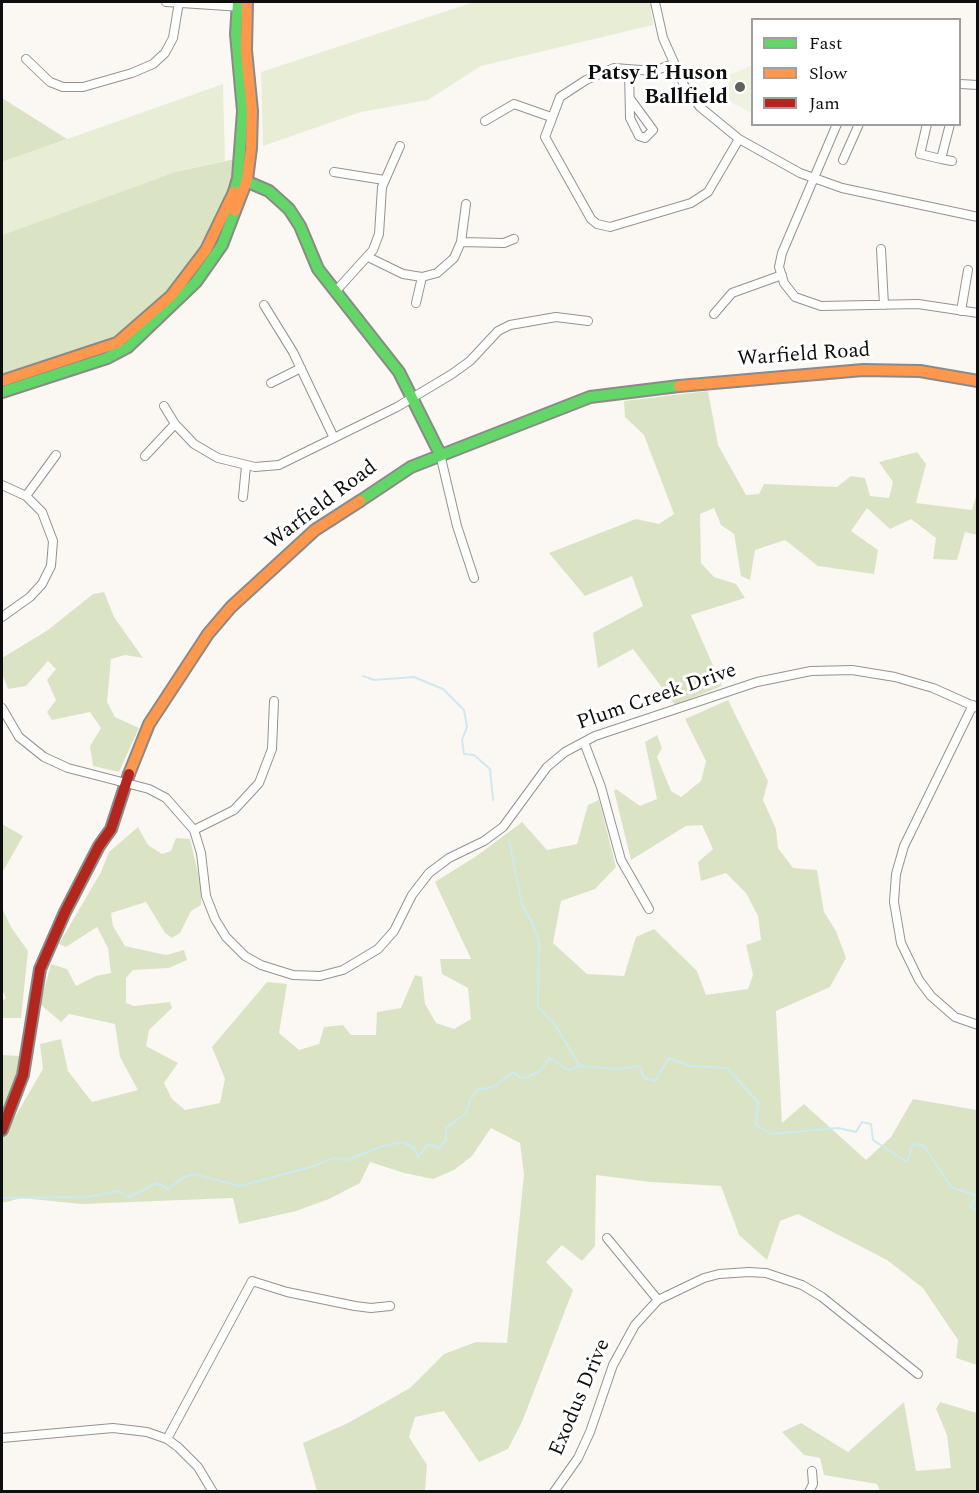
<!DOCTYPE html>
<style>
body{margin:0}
#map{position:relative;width:979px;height:1493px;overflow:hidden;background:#fbf8f4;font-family:Spectral,serif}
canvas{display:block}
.frame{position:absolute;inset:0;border:3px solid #0e0e0e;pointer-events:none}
.legend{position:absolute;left:751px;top:18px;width:210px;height:108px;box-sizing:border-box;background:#fff;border:2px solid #9f9f9f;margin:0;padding:8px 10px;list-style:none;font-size:18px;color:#0e0e0e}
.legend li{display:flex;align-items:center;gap:12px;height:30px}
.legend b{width:30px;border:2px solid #9f9f9f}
</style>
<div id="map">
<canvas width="979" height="1493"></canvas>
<div class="frame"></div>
<ul class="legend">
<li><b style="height:8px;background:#63d668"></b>Fast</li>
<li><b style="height:8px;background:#ff974d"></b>Slow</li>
<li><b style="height:8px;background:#b3261e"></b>Jam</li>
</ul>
</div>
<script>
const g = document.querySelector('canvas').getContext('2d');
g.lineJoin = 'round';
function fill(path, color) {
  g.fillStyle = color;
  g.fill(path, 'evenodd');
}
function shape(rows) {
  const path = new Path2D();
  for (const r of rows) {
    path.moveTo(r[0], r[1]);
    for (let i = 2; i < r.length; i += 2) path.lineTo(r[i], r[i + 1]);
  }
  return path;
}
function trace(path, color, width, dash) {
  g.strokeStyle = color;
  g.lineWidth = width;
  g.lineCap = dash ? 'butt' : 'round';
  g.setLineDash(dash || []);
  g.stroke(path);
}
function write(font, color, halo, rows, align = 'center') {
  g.font = font + ' Spectral,serif';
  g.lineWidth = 6;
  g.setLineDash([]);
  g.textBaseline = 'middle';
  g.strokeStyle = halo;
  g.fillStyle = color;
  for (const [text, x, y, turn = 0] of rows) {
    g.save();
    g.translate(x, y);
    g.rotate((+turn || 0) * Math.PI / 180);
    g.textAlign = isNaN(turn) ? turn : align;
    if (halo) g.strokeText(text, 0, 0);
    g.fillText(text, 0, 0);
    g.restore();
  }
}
const green = shape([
 [474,2,650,2,653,25,481,66,428,100,361,112,263,146,261,72],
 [223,84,225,161,175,172,2,235,2,162]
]);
const forest = shape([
 [2,98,67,139,2,162],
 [240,158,238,178,194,269,117,343,2,381,2,235,175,172],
 [708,391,718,445,746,495,759,494,764,484,837,487,851,476,865,478,870,496,889,498,893,482,879,462,917,452,926,464,916,503,972,510,977,493,977,535,965,532,957,560,933,559,936,538,911,519,890,529,867,508,851,531,878,550,874,574,818,566,785,540,755,550,750,580,741,576,734,534,721,525,714,508,700,514,701,563,714,577,736,584,745,598,691,615,722,686,675,705,633,649,598,668,593,633,643,606,632,576,585,596,549,553,636,519,659,524,674,514,644,435,625,417,624,401],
 [104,592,114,617,143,658,125,655,111,659,107,702,115,717,139,728,119,772,93,766,90,746,101,728,90,712,52,720,47,712,56,700,47,680,56,669,48,661,26,686,8,689,2,673,2,658,48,630,93,594],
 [728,700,768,781,763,800,776,829,778,848,793,868,817,870,824,912,836,931,846,958,830,987,776,1011,782,1123,804,1104,866,1160,891,1137,913,1099,977,1110,977,1365,956,1358,958,1340,923,1288,887,1260,798,1214,780,1221,767,1260,739,1235,721,1186,650,1182,596,1175,595,1246,582,1261,562,1245,546,1262,573,1290,522,1422,508,1449,479,1462,444,1411,415,1417,409,1437,427,1465,425,1491,317,1491,303,1443,348,1423,410,1388,444,1354,476,1342,507,1343,524,1174,520,1143,491,1128,472,1156,454,1170,433,1179,404,1173,370,1162,360,1183,329,1199,296,1211,239,1224,233,1198,81,1204,22,1198,2,1203,2,1139,43,1069,40,1044,61,1039,68,1071,92,1102,138,1090,120,1057,115,1024,69,1014,61,1022,40,1004,51,964,67,969,76,986,96,976,111,973,108,948,97,927,66,947,59,944,101,872,109,852,138,827,148,845,162,854,171,851,176,838,190,839,201,886,201,905,191,911,180,933,172,938,165,933,146,902,111,913,113,926,125,946,166,955,184,950,187,960,169,968,133,970,126,978,126,1003,134,1006,170,1002,172,1008,149,1030,146,1046,178,1063,164,1083,172,1099,185,1110,220,1103,225,1079,212,1047,267,982,287,984,279,1033,299,1050,319,1044,324,1027,343,1025,351,1035,376,1035,377,1012,401,1008,415,975,422,977,425,1004,436,1023,454,1029,471,1019,468,988,442,974,440,959,471,959,435,882,478,855,522,822,547,850,577,844,588,805,599,800,616,867,595,889,561,901,553,943,587,974,624,976,636,937,654,929,697,971,706,995,748,989,753,975,746,945,761,940,758,916,746,893,726,873,701,881,698,862,713,849,702,825,686,826,631,860,614,791,616,789,640,806,657,799,645,742,657,735,662,748,657,757,671,791,681,797,701,781,706,761,685,719],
 [2,824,23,836,2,873],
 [2,908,11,927,28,951,21,1018,2,1018,2,1001,6,998,2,990],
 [2,1055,22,1056,11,1096,2,1117],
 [904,1402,916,1471,951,1468,947,1435,936,1409,940,1402,977,1413,977,1491,880,1491,877,1484,824,1475,820,1458,804,1455,782,1432,801,1423,848,1452]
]);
const pitch = shape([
 [752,65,752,113,725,99,730,75]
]);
const stream = shape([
 [363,676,374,680,414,677,443,689,464,710,467,727,462,740,464,754,474,755,490,769,493,800],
 [509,840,522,905,533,924,539,942,538,1007,555,1025,580,1066],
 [2,1198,87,1197,119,1191,129,1197,157,1183,168,1189,184,1177,194,1174,240,1186,314,1166,333,1158,347,1160,383,1146,403,1142,414,1148,418,1157,428,1144,439,1148,446,1140,446,1128,466,1113,470,1100,477,1090,493,1087,514,1072,520,1078,528,1077,540,1071,550,1058,568,1070,580,1066,617,1069,640,1066,644,1078,655,1081,669,1058,690,1066,727,1068,758,1102,756,1125,771,1134,838,1128,856,1132,862,1122,871,1124,873,1140,907,1162,913,1144,924,1146,951,1187,977,1196,970,1207,978,1211]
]);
const street = shape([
 [166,2,242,7],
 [655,2,663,38,684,85,700,107,739,139,800,173,842,188,978,217],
 [26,59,50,82,63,87,83,87,132,73,153,64,165,53,173,38,179,2],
 [673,64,654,71,614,68,586,80,560,97,545,137,591,219,597,224,610,227,691,203,708,192,739,139],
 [629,70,630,118,639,136,645,138,653,130,631,100],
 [960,84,978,85],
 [485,121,514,104,551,117],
 [837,124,782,253,779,267,784,283,795,297,821,306,918,304,978,313],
 [927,124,920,154,941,159,950,124],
 [941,159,952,161],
 [843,160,859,124],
 [334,172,384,180],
 [461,242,504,243,514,239],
 [881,249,884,305],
 [368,257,403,274,422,277,437,273,454,258,461,242,466,204],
 [335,292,373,250,379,234,382,187,400,146],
 [416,303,422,277],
 [264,305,293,352,334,438],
 [961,311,968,270],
 [714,314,732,293,782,275],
 [271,383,301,368],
 [164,406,175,424,194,444,218,458,255,467,279,465,397,407,452,374,470,361,498,331,510,325,556,317,588,321],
 [440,454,457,526,474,578],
 [145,456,175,424],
 [2,485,26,496,42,512,53,541,51,566,42,584,30,597,2,617],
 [26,496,56,455],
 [243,497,246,466],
 [973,705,904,846,896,874,894,902,901,943,919,980,931,996,955,1017,978,1025],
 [2,708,19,737,44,757,68,768,149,789,166,798,194,830,201,853,206,896,215,919,226,937,245,956,261,965,293,975,320,976,343,970,378,949,394,931,412,895,429,873,449,858,484,841,503,827,547,767,565,752,595,736,757,682,811,671,852,670,895,677,933,688,978,708],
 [584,742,601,787,621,860,649,909],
 [194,830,234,810,259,783,272,749,274,701],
 [607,1238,658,1300],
 [2,1438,113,1428,147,1432,167,1439,178,1447,198,1467,213,1492],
 [167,1439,252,1281,287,1292,355,1306,371,1308,390,1306],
 [554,1492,578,1458,590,1432,613,1365,635,1325,658,1300,704,1278,719,1274,749,1272,766,1273,802,1285,822,1297,918,1374],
 [809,1492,813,1484,812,1471]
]);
const fast = shape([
 [241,179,269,191,289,209,300,226,318,269,399,372,440,454],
 [234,192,238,178,243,111,236,34,238,2],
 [2,392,107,358,128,347,196,282,222,245,235,211],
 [360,501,411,467,590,397,679,386]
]);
const slow = shape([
 [235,211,247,180,251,148,252,111,246,50,247,2],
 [2,381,117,343,171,296,206,250,234,192],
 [679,386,863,370,920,371,978,381],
 [129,774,149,724,208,634,231,607,315,530,360,501]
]);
const jam = shape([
 [2,1130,23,1075,40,969,65,912,99,846,111,829,129,774]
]);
const markers = [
 [740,87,6,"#61605e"]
];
const poiNames = [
 ["Patsy E Huson",728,75],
 ["Ballfield",728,99]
];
const streetNames = [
 ["Warfield Road",804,356,-4],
 ["Warfield Road",322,506,-37],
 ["Plum Creek Drive",657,698,-19],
 ["Exodus Drive",581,1398,-67]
];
fill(green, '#e8eed6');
fill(forest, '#dae4c5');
fill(pitch, '#f0f2e0');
trace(stream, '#ceeaf1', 2);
trace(street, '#959392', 10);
trace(fast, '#8b8a88', 14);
trace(slow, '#8b8a88', 14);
trace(jam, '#8b8a88', 14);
trace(street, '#fefefd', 8);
trace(fast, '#63d668', 10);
trace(slow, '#ff974d', 10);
trace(jam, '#b3261e', 10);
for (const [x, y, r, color] of markers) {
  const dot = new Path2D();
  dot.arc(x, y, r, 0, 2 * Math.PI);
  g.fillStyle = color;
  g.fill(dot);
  trace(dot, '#fff', 2);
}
write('bold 21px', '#0e0e0e', '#fff', poiNames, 'right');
write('21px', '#0e0e0e', '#fff', streetNames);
</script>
